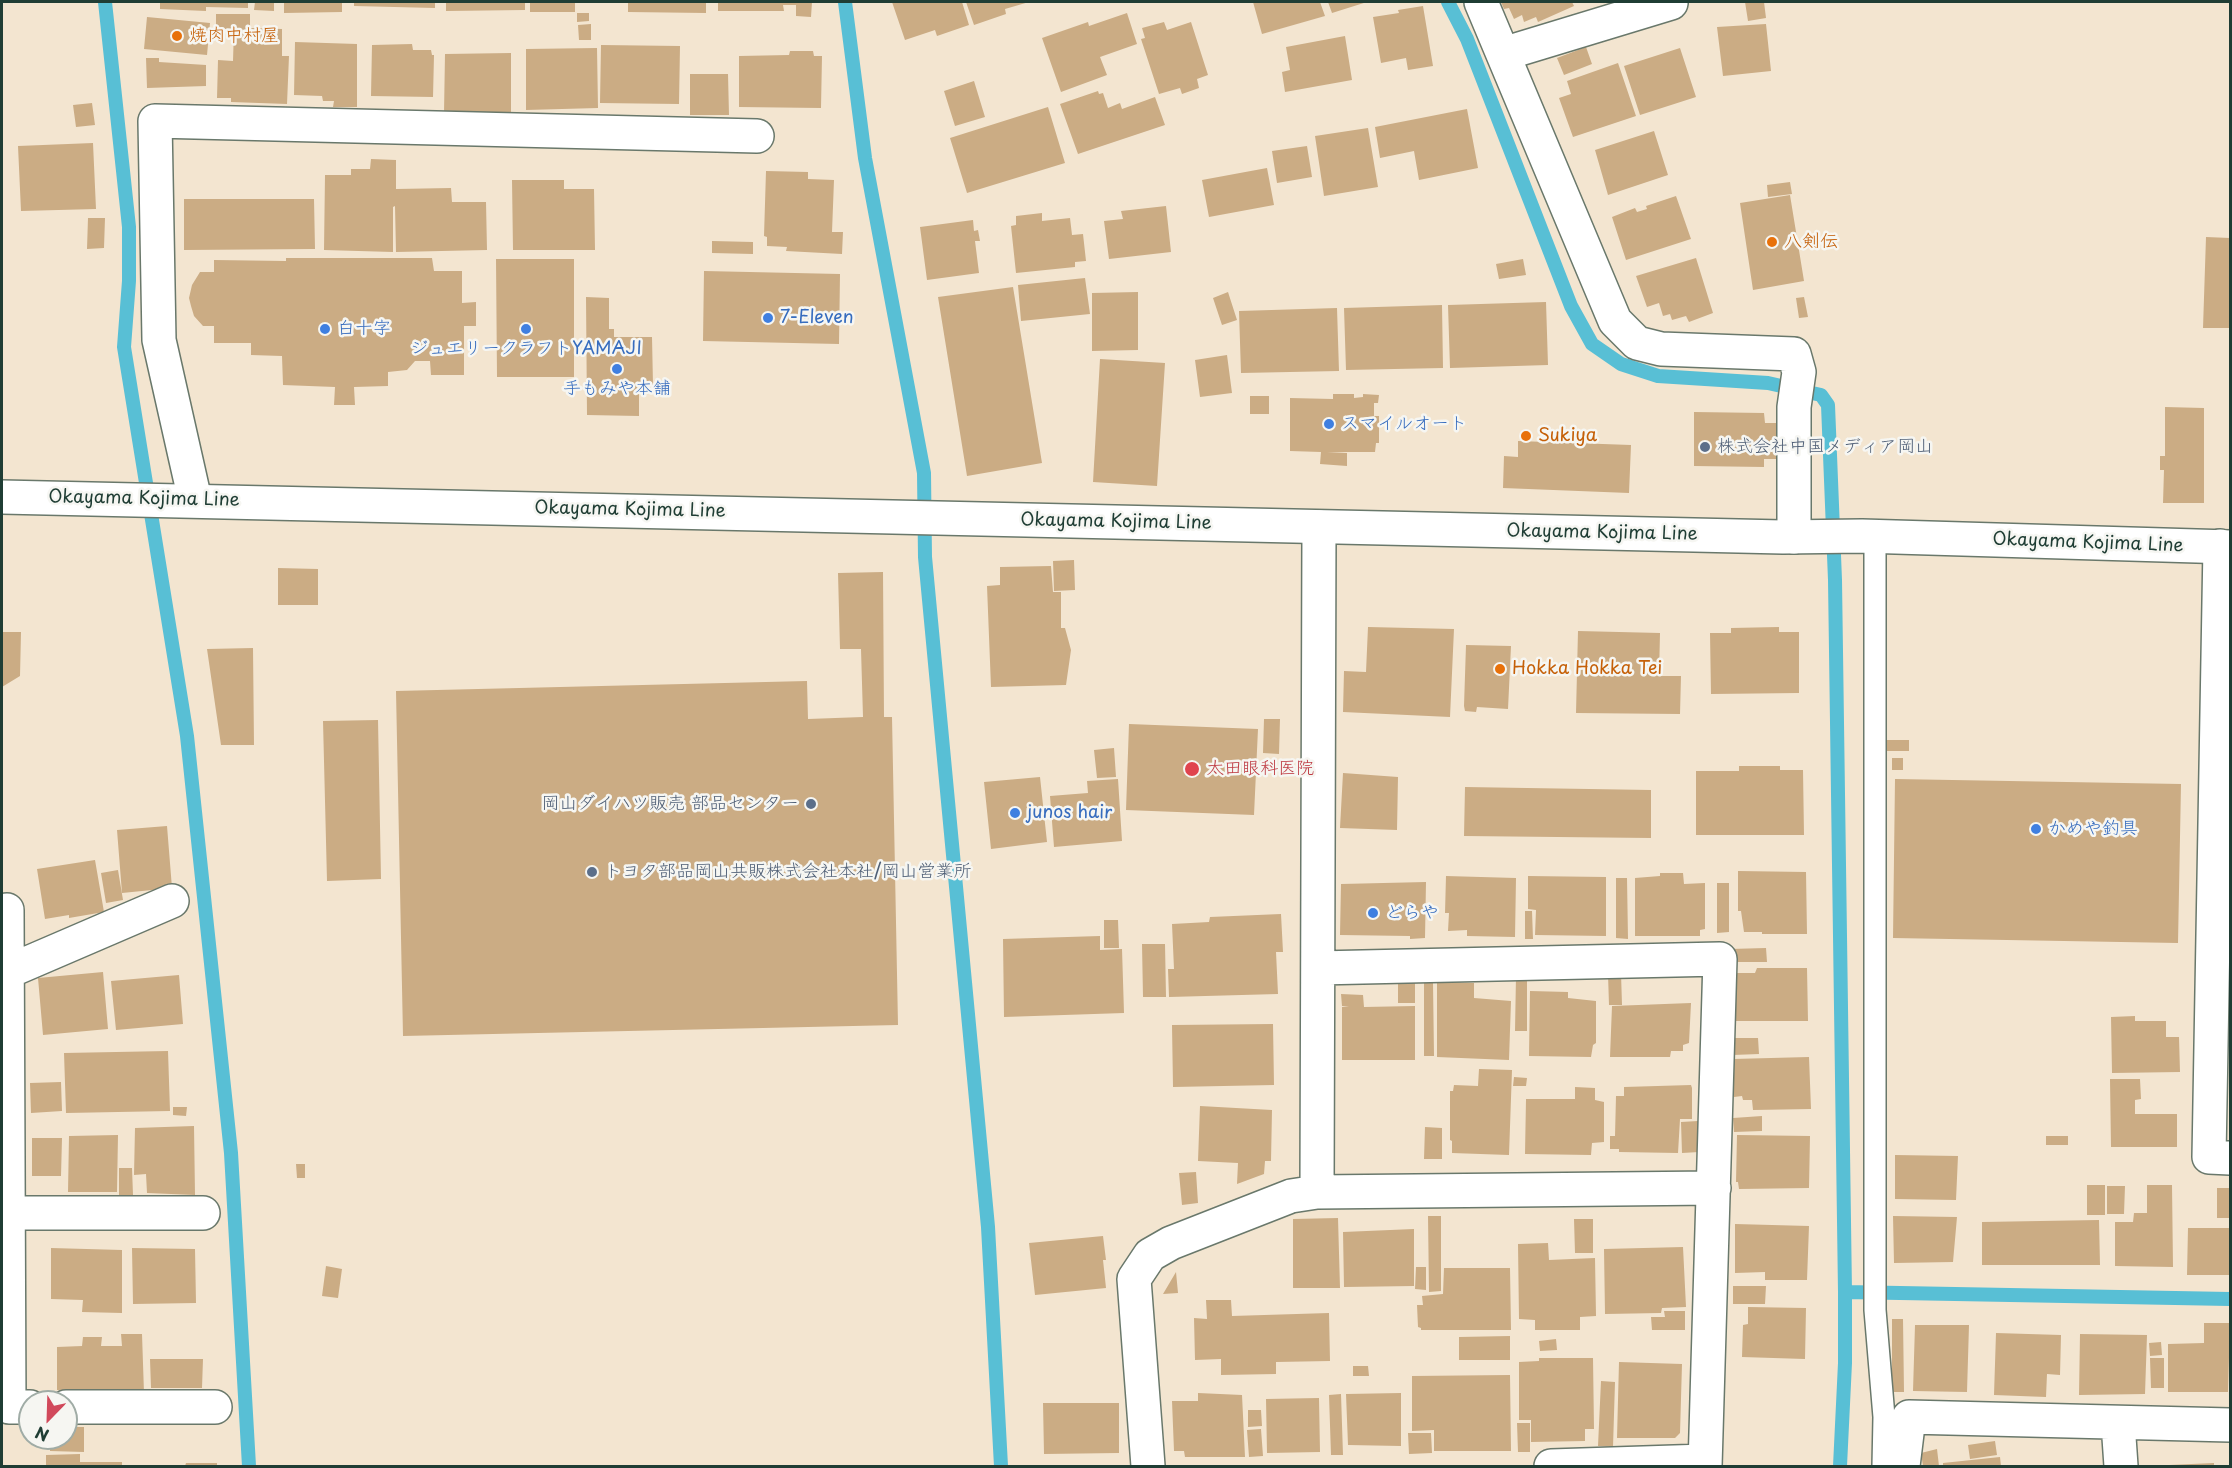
<!DOCTYPE html>
<meta charset="utf-8">
<style>
body{margin:0}
#map{position:relative;width:2232px;height:1468px;overflow:hidden;background:#f3e5d0;font-family:"Playpen Sans",sans-serif}
canvas{display:block}
.frame{position:absolute;inset:0;border:3px solid #1f3d34;pointer-events:none}
.north{position:absolute;left:18px;top:1390px;width:60px;height:60px;box-sizing:border-box;background:#f6f6f2;border:2px solid #a0aca6;border-radius:50%;rotate:203deg;font-size:16px;font-weight:700;line-height:24px;text-align:center;color:#1f3d34}
.north::after{content:'';display:block;margin:auto;width:21px;height:27px;background:#d1495b;clip-path:polygon(50% 0,100% 100%,50% 72%,0 100%)}
</style>
<div id="map">
<canvas width="2232" height="1468"></canvas>
<div class="frame"></div>
<div class="north">N</div>
</div>
<script>
const g = document.querySelector('canvas').getContext('2d');
g.lineJoin = 'round';
function shape(rows) {
  const path = new Path2D();
  for (const r of rows) {
    path.moveTo(r[0], r[1]);
    for (let i = 2; i < r.length; i += 2) path.lineTo(r[i], r[i + 1]);
  }
  return path;
}
function trace(path, color, width, dash) {
  g.strokeStyle = color;
  g.lineWidth = width;
  g.lineCap = dash ? 'butt' : 'round';
  g.setLineDash(dash || []);
  g.stroke(path);
}
function fill(path, color) {
  g.fillStyle = color;
  g.fill(path, 'evenodd');
}
function write(font, color, halo, rows, align = 'center') {
  g.font = font + ' "Playpen Sans","Klee One",sans-serif';
  g.lineWidth = 5;
  g.setLineDash([]);
  g.textBaseline = 'middle';
  g.strokeStyle = halo;
  g.fillStyle = color;
  for (const [text, x, y, turn = 0] of rows) {
    g.save();
    g.translate(x, y);
    g.rotate((+turn || 0) * Math.PI / 180);
    g.textAlign = isNaN(turn) ? turn : align;
    if (halo) g.strokeText(text, 0, 0);
    g.fillText(text, 0, 0);
    g.restore();
  }
}
const stream = shape([
 [105,2,129,227,129,281,124,347,187,736,231,1153,249,1466],
 [845,2,865,158,924,473,925,557,988,1227,1001,1466],
 [1448,2,1467,39,1571,306,1592,344,1621,364,1658,376,1768,383,1821,395,1828,405,1835,580,1845,1292,1845,1363,1840,1466],
 [1845,1292,2230,1299]
]);
const building = shape([
 [160,2,248,2,248,8,206,7,206,11,160,9],
 [255,2,274,3,274,11,254,10],
 [284,2,342,2,342,12,284,13],
 [354,2,435,2,435,8,354,6],
 [446,2,525,2,525,10,446,11],
 [530,2,575,2,575,12,530,12],
 [628,2,706,2,706,13,628,12],
 [718,2,812,2,811,17,796,16,796,5,783,5,784,11,718,11],
 [892,2,962,2,969,25,937,36,935,30,905,40],
 [966,2,1029,2,1005,9,1006,14,974,25],
 [1253,2,1320,2,1325,16,1262,34],
 [1328,2,1367,2,1332,13],
 [1501,2,1572,2,1574,6,1538,22,1536,17,1524,22,1522,15,1514,19,1509,8,1504,9],
 [1745,2,1764,2,1766,18,1748,21],
 [1423,6,1433,66,1408,70,1406,58,1381,63,1373,17,1399,13,1398,10],
 [577,13,589,13,589,21,577,22],
 [1127,13,1137,44,1100,57,1107,75,1061,92,1042,38,1088,22,1089,26],
 [216,14,250,14,250,28,282,29,282,56,289,56,287,104,231,102,231,98,217,98,218,60,233,61,234,29,216,29],
 [147,17,210,23,207,55,144,49],
 [1164,22,1167,30,1191,22,1208,75,1197,79,1199,88,1182,94,1180,88,1159,94,1141,39,1145,38,1142,28],
 [591,24,591,40,579,40,578,25],
 [1766,24,1771,71,1723,76,1717,27],
 [1345,36,1352,80,1285,92,1282,72,1290,70,1286,47],
 [295,42,357,44,357,107,333,107,334,101,323,101,322,96,294,95],
 [412,44,413,50,431,50,432,55,434,55,433,97,371,96,372,45],
 [601,45,680,46,679,104,600,103],
 [1586,47,1592,64,1564,75,1557,58],
 [597,48,598,108,526,110,526,49],
 [1680,48,1696,97,1640,115,1624,66],
 [790,51,813,51,814,56,822,56,821,108,739,107,739,56,789,55],
 [511,53,511,113,444,113,445,54],
 [146,58,159,58,159,62,206,65,206,86,147,88],
 [1618,63,1636,116,1573,137,1559,98,1571,94,1567,81],
 [690,74,728,74,729,115,690,115],
 [974,81,985,117,955,126,944,91],
 [1098,91,1099,94,1103,93,1108,108,1120,103,1122,109,1155,97,1165,125,1078,154,1060,104],
 [92,103,95,125,76,127,73,105],
 [1048,107,1065,163,967,193,950,138],
 [1467,109,1478,168,1419,180,1414,151,1380,158,1375,127],
 [1368,128,1378,187,1324,196,1315,136],
 [1654,131,1668,175,1608,195,1595,150],
 [93,143,96,209,21,211,18,146],
 [1307,146,1312,177,1277,183,1272,151],
 [371,159,396,160,396,189,451,188,452,202,486,202,487,250,396,252,395,206,393,207,393,252,324,250,325,175,351,175,351,169,370,169],
 [1267,168,1274,205,1209,217,1202,180],
 [766,171,808,172,808,179,834,180,832,232,843,232,842,254,786,251,787,247,767,246,767,237,764,236],
 [512,180,564,180,564,189,594,189,595,250,513,250],
 [1790,182,1792,194,1768,197,1767,185],
 [1790,195,1804,281,1753,290,1740,203],
 [1676,196,1691,239,1626,260,1612,217,1635,208,1637,212,1647,209,1646,206],
 [184,199,314,199,315,249,184,250],
 [1166,206,1171,252,1109,259,1104,221,1123,219,1121,211],
 [1042,213,1042,221,1070,218,1072,235,1083,234,1086,261,1075,262,1075,267,1016,273,1011,226,1016,225,1016,216],
 [88,218,105,218,104,248,87,249],
 [973,220,974,231,978,230,980,241,975,241,979,273,927,280,920,227],
 [2206,237,2230,238,2230,328,2203,328],
 [712,241,753,242,753,254,712,253],
 [286,258,432,258,434,271,462,271,462,303,476,302,476,326,464,326,464,375,431,375,430,361,415,361,407,370,388,372,388,386,354,387,355,405,334,405,335,387,283,385,282,356,251,355,251,343,214,343,214,326,203,326,194,316,191,306,189,298,192,285,200,272,214,272,214,260,286,261],
 [1696,258,1713,313,1689,322,1686,316,1672,320,1670,314,1663,316,1659,303,1647,307,1636,276],
 [496,259,574,259,574,377,497,377],
 [1523,259,1526,275,1499,279,1496,264],
 [704,271,840,274,839,344,703,341],
 [1085,278,1090,314,1021,321,1018,285],
 [1013,287,1042,463,967,476,938,297],
 [1138,292,1138,350,1092,351,1092,293],
 [1228,292,1237,320,1222,325,1213,298],
 [586,297,609,298,609,329,614,329,614,337,652,337,653,385,639,385,639,416,587,415],
 [1804,297,1808,317,1799,318,1796,298],
 [1546,302,1548,365,1450,368,1448,305],
 [1442,305,1443,368,1346,370,1344,308],
 [1337,308,1339,371,1241,373,1239,311],
 [1227,355,1232,393,1200,397,1195,360],
 [1100,359,1165,363,1157,486,1093,482],
 [1333,394,1354,394,1354,398,1363,397,1363,394,1379,395,1378,403,1374,403,1374,416,1379,416,1379,443,1376,443,1375,452,1327,452,1347,453,1347,466,1320,464,1321,452,1290,451,1290,398,1333,399],
 [1250,396,1269,396,1269,414,1250,414],
 [2165,407,2204,408,2204,503,2163,503,2164,470,2160,470,2160,456,2165,456],
 [1694,412,1764,413,1765,423,1779,423,1779,459,1764,459,1764,467,1694,466],
 [1518,441,1631,445,1629,493,1503,488,1504,456,1518,457],
 [1074,560,1075,590,1054,591,1053,561],
 [1051,566,1053,592,1061,592,1061,628,1065,628,1071,650,1066,685,991,687,987,586,1000,585,1000,567],
 [278,568,318,569,318,605,278,605],
 [883,572,884,717,892,717,898,1025,403,1036,396,691,807,681,808,719,863,717,861,649,840,649,838,573],
 [1368,627,1454,629,1450,717,1343,712,1344,671,1366,672],
 [1779,627,1779,632,1799,632,1799,693,1711,694,1710,633,1731,633,1731,628],
 [1578,631,1660,633,1659,676,1681,676,1680,714,1576,713],
 [2,632,21,632,20,676,2,687],
 [1466,645,1511,646,1508,709,1477,707,1476,712,1465,711,1464,706],
 [253,648,254,745,221,745,207,649],
 [1264,719,1280,719,1279,754,1263,753],
 [378,720,381,879,327,881,323,721],
 [1129,724,1258,729,1254,815,1126,810],
 [1886,740,1909,740,1909,751,1886,751],
 [1114,748,1116,777,1097,778,1094,750],
 [1892,758,1903,758,1903,770,1892,770],
 [1739,766,1780,766,1780,770,1803,770,1804,835,1696,835,1696,771,1739,771],
 [1343,773,1398,777,1397,830,1340,828],
 [1040,777,1047,842,991,849,984,782],
 [1118,779,1122,841,1054,847,1050,796,1088,793,1087,781],
 [1895,779,2181,784,2178,943,1893,938],
 [1465,787,1651,790,1651,838,1464,836],
 [167,826,172,888,122,893,117,830],
 [95,860,104,912,69,918,69,915,45,919,37,869],
 [118,870,123,900,106,903,101,873],
 [1738,871,1806,872,1807,934,1762,934,1762,932,1744,932,1741,911,1738,911],
 [1660,873,1683,873,1684,884,1705,883,1705,929,1700,930,1700,936,1635,936,1635,878,1660,876],
 [1446,876,1516,878,1515,937,1467,936,1467,930,1448,931,1449,913,1445,913],
 [1528,876,1606,877,1606,936,1535,935,1536,910,1528,909],
 [1616,878,1627,878,1628,939,1616,938],
 [1426,882,1425,938,1410,939,1410,936,1340,935,1341,884],
 [1717,883,1729,883,1729,932,1717,933],
 [1525,911,1532,911,1533,939,1525,939],
 [1281,914,1283,952,1276,952,1278,994,1169,997,1168,969,1174,969,1172,924,1209,922,1210,917],
 [1104,920,1118,920,1119,948,1104,948],
 [1100,936,1100,950,1122,949,1124,1013,1004,1017,1003,939],
 [1142,944,1165,944,1166,997,1143,997],
 [1766,948,1767,962,1731,962,1730,949],
 [1757,968,1807,968,1808,1021,1732,1021,1731,973,1755,973],
 [103,972,108,1029,43,1035,38,978],
 [1621,973,1622,1005,1609,1005,1608,974],
 [179,975,183,1024,116,1030,111,981],
 [1516,976,1527,976,1527,1031,1515,1031],
 [1398,979,1415,979,1415,1003,1398,1003],
 [1437,982,1474,983,1474,998,1511,1001,1509,1060,1437,1057],
 [1424,983,1433,983,1434,1056,1424,1056],
 [1530,991,1568,992,1568,998,1596,1001,1596,1043,1593,1045,1591,1057,1529,1056],
 [1341,994,1363,995,1364,1007,1415,1006,1415,1060,1342,1060,1342,1007,1349,1007,1342,1006],
 [1691,1003,1689,1043,1683,1045,1683,1051,1671,1051,1670,1057,1610,1057,1612,1006],
 [2135,1016,2135,1021,2166,1021,2166,1037,2179,1037,2180,1072,2112,1073,2111,1017],
 [1273,1024,1274,1085,1173,1087,1172,1025],
 [1732,1038,1758,1038,1759,1054,1733,1055],
 [168,1051,170,1111,66,1113,64,1053],
 [1809,1057,1811,1109,1753,1110,1752,1100,1743,1100,1742,1096,1734,1097,1733,1059],
 [1479,1069,1512,1070,1509,1155,1452,1153,1452,1141,1450,1140,1450,1091,1453,1091,1454,1085,1478,1086],
 [1514,1077,1527,1078,1526,1086,1513,1086],
 [2110,1079,2140,1079,2141,1099,2135,1100,2135,1114,2177,1114,2177,1147,2111,1147],
 [61,1082,62,1111,31,1113,30,1083],
 [1691,1085,1692,1088,1692,1119,1680,1119,1678,1153,1619,1152,1619,1149,1610,1149,1610,1136,1615,1136,1616,1096,1624,1096,1624,1087],
 [1575,1087,1595,1088,1595,1100,1604,1102,1604,1142,1592,1143,1591,1155,1525,1154,1526,1099,1575,1099],
 [1200,1106,1272,1110,1271,1161,1265,1161,1264,1174,1237,1184,1238,1163,1198,1161],
 [173,1107,187,1107,186,1116,173,1115],
 [1762,1116,1762,1131,1734,1132,1733,1118],
 [1698,1121,1699,1152,1682,1153,1681,1122],
 [194,1126,195,1195,147,1193,146,1174,134,1175,135,1128],
 [1425,1127,1442,1128,1442,1159,1424,1159],
 [118,1135,117,1192,68,1192,69,1136],
 [1737,1135,1810,1136,1809,1188,1739,1189,1738,1182,1736,1182],
 [2046,1136,2068,1136,2068,1145,2046,1145],
 [32,1138,62,1138,61,1176,32,1176],
 [1895,1155,1958,1156,1956,1200,1895,1199],
 [296,1164,305,1164,305,1178,297,1178],
 [119,1168,132,1168,133,1195,119,1195],
 [1196,1172,1198,1203,1182,1205,1179,1173],
 [2087,1185,2105,1185,2105,1215,2087,1215],
 [2147,1185,2172,1185,2173,1267,2115,1266,2115,1222,2133,1222,2134,1213,2147,1213],
 [2107,1186,2125,1186,2124,1214,2107,1214],
 [2217,1188,2230,1188,2230,1218,2217,1218],
 [1428,1216,1441,1216,1441,1291,1429,1292],
 [1893,1216,1957,1217,1953,1262,1894,1263],
 [1338,1218,1340,1288,1293,1288,1293,1219],
 [1574,1219,1593,1219,1593,1253,1575,1253],
 [2099,1220,2100,1265,1982,1265,1982,1222],
 [1735,1224,1809,1226,1807,1280,1765,1280,1765,1272,1735,1273],
 [2188,1228,2230,1228,2230,1275,2187,1275],
 [1414,1229,1414,1286,1344,1287,1343,1232],
 [1103,1236,1106,1260,1103,1260,1106,1288,1035,1295,1029,1243],
 [1548,1243,1549,1260,1595,1258,1596,1316,1580,1317,1580,1330,1535,1330,1535,1320,1519,1319,1518,1244],
 [1683,1247,1686,1307,1662,1308,1661,1313,1605,1314,1604,1249],
 [51,1248,122,1250,122,1313,82,1312,83,1300,51,1299],
 [132,1248,195,1249,196,1303,133,1304],
 [326,1266,342,1269,338,1298,322,1296],
 [1416,1267,1426,1267,1426,1290,1415,1289],
 [1444,1268,1510,1268,1511,1330,1421,1330,1421,1328,1418,1327,1417,1305,1423,1305,1422,1296,1443,1294],
 [1176,1272,1178,1293,1163,1294],
 [1733,1286,1766,1286,1765,1304,1733,1304],
 [1206,1300,1231,1300,1232,1316,1329,1313,1330,1361,1276,1362,1276,1374,1221,1375,1221,1359,1195,1360,1194,1318,1207,1319],
 [1748,1307,1806,1308,1805,1359,1742,1357,1743,1325,1748,1324],
 [1664,1311,1685,1311,1685,1330,1652,1330,1651,1317,1665,1317],
 [1892,1319,1903,1319,1904,1392,1892,1392],
 [2204,1323,2230,1323,2228,1392,2168,1392,2168,1344,2204,1343],
 [1915,1325,1969,1325,1967,1392,1913,1391],
 [1996,1333,2061,1335,2060,1375,2047,1374,2046,1397,1994,1395],
 [121,1334,142,1334,144,1393,123,1393,123,1389,57,1390,57,1347,82,1346,83,1337,102,1337,101,1346,122,1346],
 [2080,1334,2147,1335,2145,1394,2079,1395],
 [1510,1336,1510,1360,1459,1360,1459,1337],
 [1556,1339,1557,1350,1540,1351,1539,1341],
 [2161,1342,2162,1355,2150,1356,2149,1343],
 [1539,1358,1593,1358,1594,1429,1585,1429,1585,1441,1531,1442,1531,1420,1519,1420,1519,1362,1539,1361],
 [2150,1358,2164,1358,2164,1388,2151,1388],
 [150,1359,203,1359,202,1388,151,1388],
 [1619,1362,1682,1364,1680,1433,1675,1438,1617,1438],
 [1353,1366,1368,1366,1369,1376,1353,1376],
 [1510,1375,1511,1451,1434,1451,1434,1430,1412,1431,1412,1376],
 [1601,1381,1615,1382,1613,1447,1598,1446],
 [1198,1393,1242,1395,1245,1457,1185,1457,1184,1451,1174,1451,1172,1401,1198,1401],
 [1401,1393,1401,1446,1348,1445,1346,1394],
 [1341,1394,1343,1455,1331,1455,1329,1395],
 [1319,1398,1320,1452,1267,1453,1266,1399],
 [1043,1403,1119,1403,1119,1453,1044,1454],
 [1248,1410,1261,1410,1262,1426,1248,1427],
 [1517,1423,1530,1423,1530,1452,1518,1452],
 [66,1427,84,1427,84,1452,50,1451,50,1438,66,1438],
 [1261,1429,1263,1456,1249,1457,1247,1430],
 [1408,1433,1431,1433,1432,1453,1409,1454],
 [1995,1441,1997,1455,1970,1459,1968,1445],
 [1937,1449,1939,1466,1923,1466,1921,1453],
 [80,1454,80,1462,122,1462,122,1466,46,1466,46,1455],
 [2000,1457,2001,1466,1943,1466,1943,1463],
 [186,1463,217,1463,217,1466,185,1466],
 [2214,1463,2214,1466,2169,1466,2169,1465]
]);
const service = shape([
 [1875,537,1875,1310,1884,1417,1883,1466]
]);
const minor = shape([
 [1481,2,1615,321,1637,343,1661,349,1794,354,1799,372,1794,407,1794,537],
 [1503,54,1671,3,1670,2],
 [195,500,159,340,155,121,757,136],
 [2220,546,2209,1157,2230,1158],
 [7,910,9,1407,30,1407],
 [1318,968,1720,959,1705,1466],
 [7,972,172,901],
 [1317,1192,1319,527],
 [8,1213,203,1213],
 [66,1407,215,1407],
 [2118,1423,2121,1466],
 [1148,1466,1134,1279,1150,1255,1171,1243,1291,1196,1317,1192,1714,1188],
 [1551,1466,1705,1461],
 [1903,1466,1909,1417,2230,1425]
]);
const primary = shape([
 [2,497,1783,537,1862,536,2230,547]
]);
const markers = [
 [177,36,6,"#e8710a"],
 [1772,242,6,"#e8710a"],
 [768,318,6,"#3f7fe0"],
 [325,329,6,"#3f7fe0"],
 [526,329,6,"#3f7fe0"],
 [617,369,6,"#3f7fe0"],
 [1329,424,6,"#3f7fe0"],
 [1526,436,6,"#e8710a"],
 [1705,447,6,"#5c6f8a"],
 [1500,669,6,"#e8710a"],
 [1192,769,8,"#e0444e"],
 [811,804,6,"#5c6f8a"],
 [1015,813,6,"#3f7fe0"],
 [2036,829,6,"#3f7fe0"],
 [592,872,6,"#5c6f8a"],
 [1373,913,6,"#3f7fe0"]
];
const foodNames = [
 ["焼肉中村屋",189,36],
 ["八剣伝",1784,242],
 ["Sukiya",1538,436],
 ["Hokka Hokka Tei",1512,669]
];
const shopNames = [
 ["7-Eleven",780,318],
 ["白十字",337,329],
 ["ジュエリークラフトYAMAJI",526,349,"center"],
 ["手もみや本舗",617,389,"center"],
 ["スマイルオート",1341,424],
 ["junos hair",1027,813],
 ["かめや釣具",2048,829],
 ["どらや",1385,913]
];
const serviceNames = [
 ["株式会社中国メディア岡山",1717,447],
 ["岡山ダイハツ販売 部品センター",799,804,"right"],
 ["トヨタ部品岡山共販株式会社本社/岡山営業所",604,872]
];
const streetNames = [
 ["Okayama Kojima Line",144,499,1],
 ["Okayama Kojima Line",630,510,1],
 ["Okayama Kojima Line",1116,522,1],
 ["Okayama Kojima Line",1602,533,1],
 ["Okayama Kojima Line",2088,543,2]
];
const healthNames = [
 ["太田眼科医院",1206,769]
];
trace(stream, '#58bfd5', 14);
fill(building, '#cbac84');
trace(service, '#69786b', 24);
trace(minor, '#69786b', 36);
trace(primary, '#69786b', 36);
trace(service, '#fff', 21);
trace(minor, '#fff', 33);
trace(primary, '#fff', 33);
for (const [x, y, r, color] of markers) {
  const dot = new Path2D();
  dot.arc(x, y, r, 0, 2 * Math.PI);
  g.fillStyle = color;
  g.fill(dot);
  trace(dot, '#f6f6f2', 2);
}
write('18px', '#c56008', '#f6f6f2', foodNames, 'left');
write('18px', '#366cbe', '#f6f6f2', shopNames, 'left');
write('18px', '#4e5e75', '#f6f6f2', serviceNames, 'left');
write('18px', '#1f3d34', '#f6f6f2', streetNames);
write('18px', '#be3a42', '#f6f6f2', healthNames, 'left');
</script>
